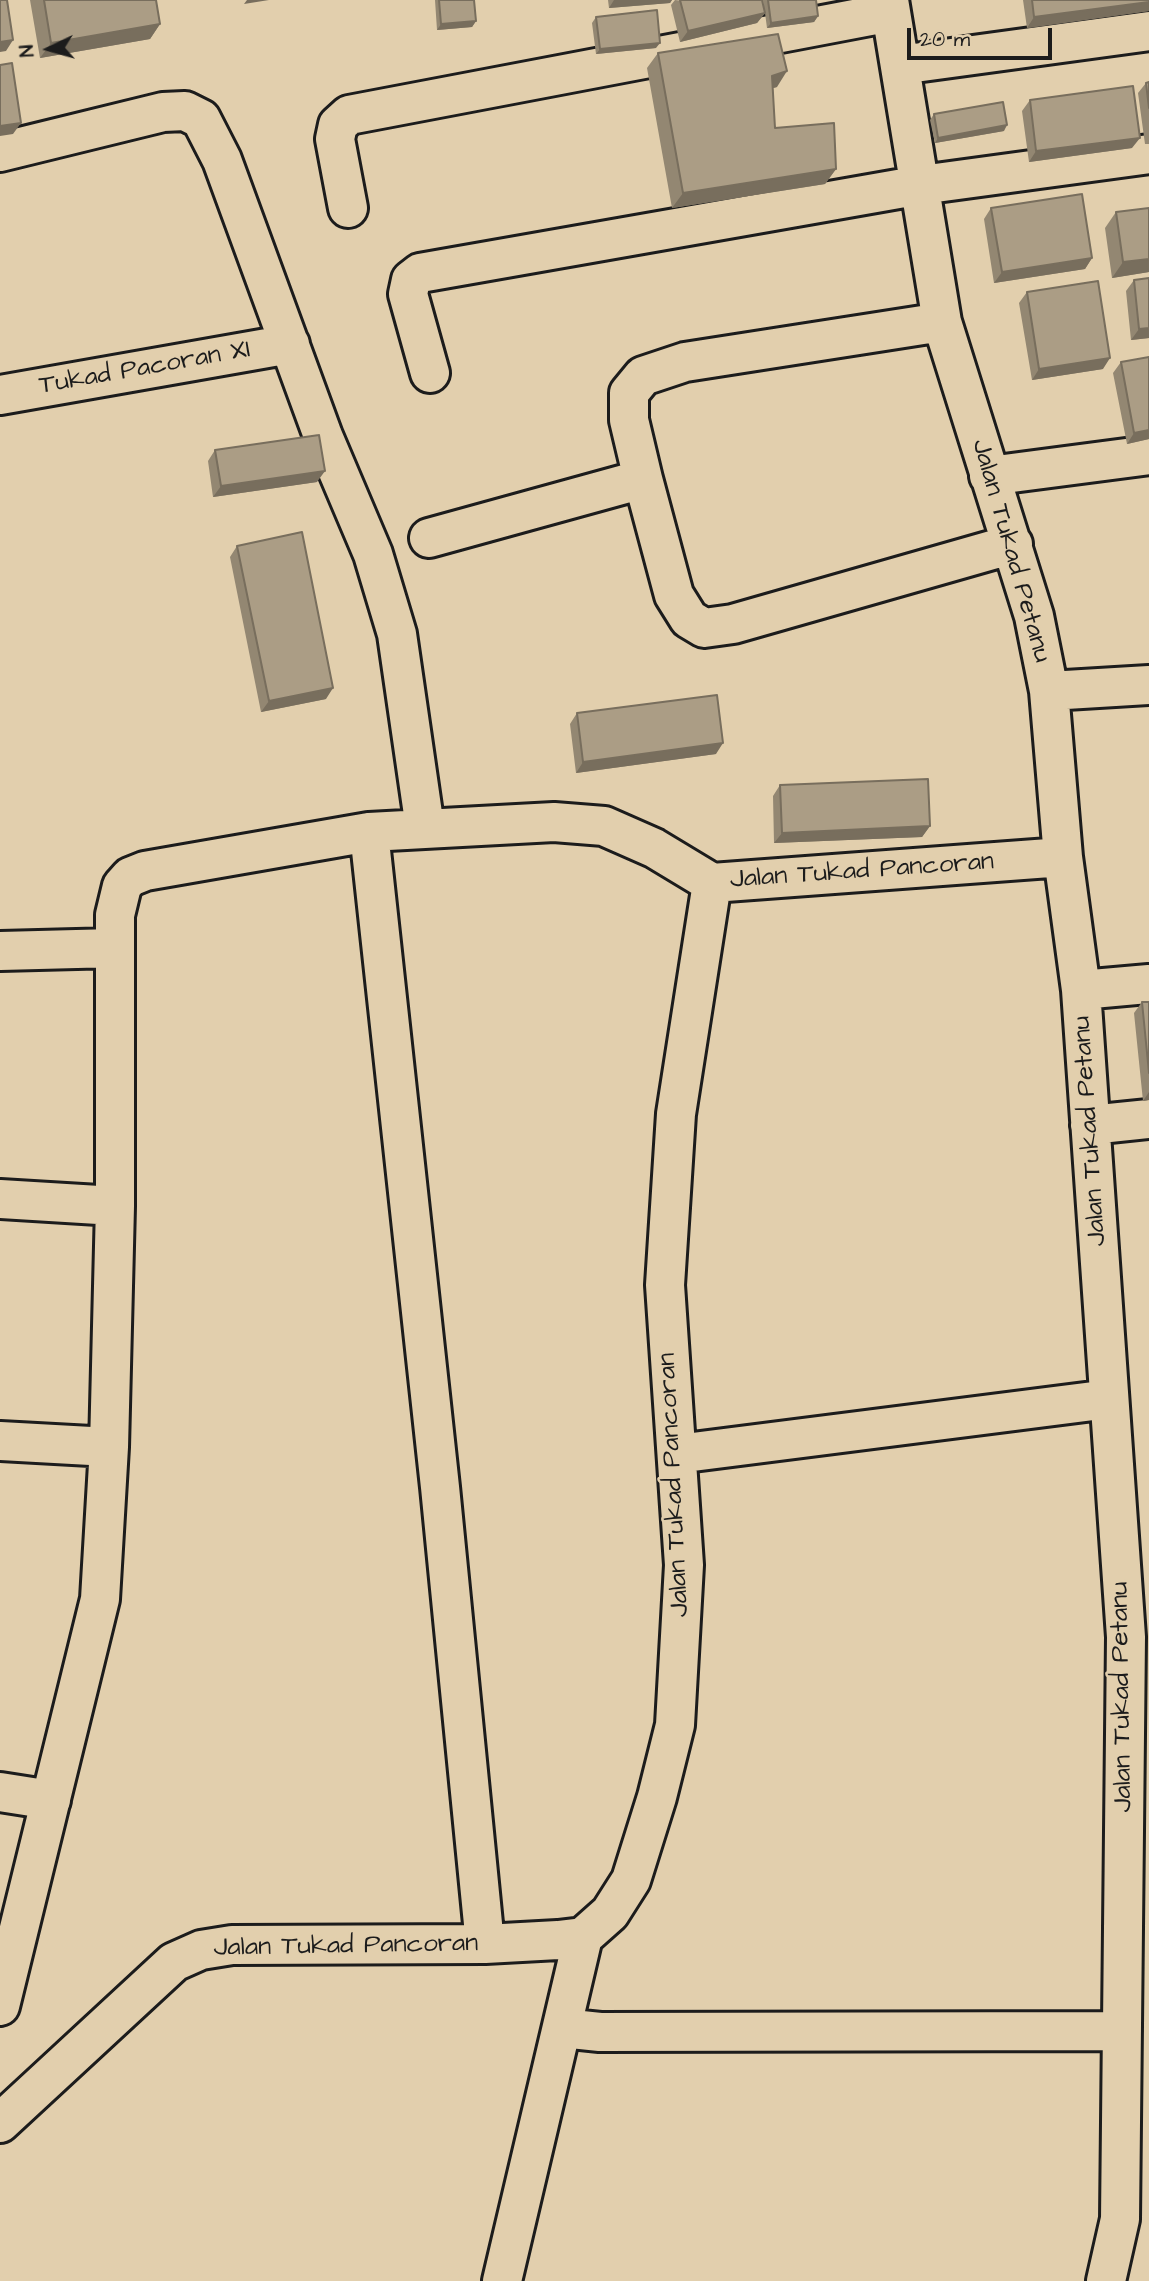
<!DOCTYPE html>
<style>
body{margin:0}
#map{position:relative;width:1149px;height:2281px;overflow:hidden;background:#e2cfad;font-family:"Architects Daughter",sans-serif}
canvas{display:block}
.north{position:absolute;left:14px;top:14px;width:70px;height:70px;-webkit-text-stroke:5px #e2cfad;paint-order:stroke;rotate:265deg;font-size:19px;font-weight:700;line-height:28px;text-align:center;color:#1c1c1c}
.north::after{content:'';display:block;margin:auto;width:24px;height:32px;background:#1c1c1c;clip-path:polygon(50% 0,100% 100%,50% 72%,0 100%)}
.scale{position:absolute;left:907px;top:28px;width:145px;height:32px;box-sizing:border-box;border:4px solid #1c1c1c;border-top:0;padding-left:9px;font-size:21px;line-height:24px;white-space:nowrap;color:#1c1c1c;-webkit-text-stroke:5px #e2cfad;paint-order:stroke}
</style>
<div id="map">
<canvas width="1149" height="2281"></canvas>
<div class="north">N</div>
<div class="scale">20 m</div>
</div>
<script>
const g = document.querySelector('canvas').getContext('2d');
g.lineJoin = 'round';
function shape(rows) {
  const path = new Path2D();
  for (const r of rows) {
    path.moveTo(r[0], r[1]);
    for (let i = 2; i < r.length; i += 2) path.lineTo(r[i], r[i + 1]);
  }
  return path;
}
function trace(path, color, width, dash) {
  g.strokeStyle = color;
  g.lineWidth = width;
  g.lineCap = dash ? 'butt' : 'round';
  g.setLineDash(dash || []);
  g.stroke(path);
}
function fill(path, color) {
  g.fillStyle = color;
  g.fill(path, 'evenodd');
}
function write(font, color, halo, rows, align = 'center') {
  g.font = font + ' "Architects Daughter",sans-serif';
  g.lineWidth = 5;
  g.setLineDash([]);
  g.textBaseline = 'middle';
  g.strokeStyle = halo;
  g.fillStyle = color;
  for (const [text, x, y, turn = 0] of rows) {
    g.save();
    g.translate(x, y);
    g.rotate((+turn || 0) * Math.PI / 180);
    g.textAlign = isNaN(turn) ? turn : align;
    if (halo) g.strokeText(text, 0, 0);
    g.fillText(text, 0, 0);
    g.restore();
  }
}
const minor = shape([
 [889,0,942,322,1034,616,1049,691,1063,857,1081,990,1126,1637,1120,2219,1106,2281],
 [900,65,1149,31],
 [0,152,163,112,185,111,201,119,222,160,323,436,373,554,397,634,425,828],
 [348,208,335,139,338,125,349,115,891,12],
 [430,373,408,294,411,280,420,273,921,185,1149,154],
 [0,395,290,344],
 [989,476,1149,455],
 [643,479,629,420,629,393,643,376,685,362,942,322],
 [429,538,643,479,674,595,689,619,704,628,733,624,1013,544],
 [1049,691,1149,685],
 [369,832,440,1487,485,1944],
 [0,951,115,948],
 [1081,990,1149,984],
 [1090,1125,1149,1119],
 [0,1199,115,1206],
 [0,1441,109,1447],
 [677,1454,1109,1399],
 [0,1792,51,1800],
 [0,2006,100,1599,109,1447,115,1206,115,915,122,886,130,877,145,871,369,832,554,822,604,826,654,848,712,883],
 [562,2028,600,2032,1122,2031],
 [0,2123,174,1962,201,1950,232,1945,485,1944,558,1940,583,1937,610,1913,631,1880,657,1797,675,1725,684,1565,665,1285,676,1114,712,883,1063,857],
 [502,2281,583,1937]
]);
const wall = shape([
 [30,0,156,0,160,24,150,39,40,58],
 [435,0,474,0,476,21,472,27,437,30],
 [608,0,672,0,670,3,609,8],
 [675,0,764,11,763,0,816,0,818,16,814,22,767,28,765,13,757,23,680,42,671,5],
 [1023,0,1149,0,1149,11,1027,28],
 [596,17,656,48,596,54,592,23],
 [658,53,777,87,773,88,775,128,836,169,825,184,672,208,647,68],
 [1149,82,1149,144,1145,144,1138,93,1146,83],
 [1030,100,1132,148,1029,162,1022,111],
 [934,114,1004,131,935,143,930,120],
 [991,208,1092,258,1085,269,994,283,984,219],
 [1149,208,1149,272,1112,278,1105,228,1116,212],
 [1134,280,1149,338,1131,340,1126,291],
 [1027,292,1103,369,1032,380,1019,303],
 [1121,362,1149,439,1127,444,1113,373],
 [215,450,317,482,213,497,208,461],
 [237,546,326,699,261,712,230,557],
 [577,713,716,754,576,773,570,724],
 [780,785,930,826,922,837,774,843,773,796],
 [1142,1002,1149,1002,1149,1100,1143,1101,1134,1013]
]);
const shadedWall = shape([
 [247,0,269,0,244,4],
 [614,0,672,0,670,3,609,8],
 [1149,2,1149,11,1027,28,1034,17],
 [765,13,757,23,680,42,688,31],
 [818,16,814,22,767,28,771,23],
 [476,21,472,27,437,30,441,24],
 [160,24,150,39,40,58,51,43],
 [13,40,6,51,0,52,0,42],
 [660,43,656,48,596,54,600,49],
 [787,71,777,87,762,91,772,76],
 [21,123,13,134,0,136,0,126],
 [1007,125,1004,131,935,143,938,138],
 [1140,138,1132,148,1029,162,1036,151],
 [836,169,825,184,672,208,683,193],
 [1092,258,1085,269,994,283,1002,272],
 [1149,259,1149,272,1112,278,1123,262],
 [1149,328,1149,338,1131,340,1139,329],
 [1110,358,1103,369,1032,380,1039,369],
 [1149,430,1149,439,1127,444,1134,433],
 [325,471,317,482,213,497,221,486],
 [333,688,326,699,261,712,269,701],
 [723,743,716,754,576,773,583,762],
 [930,826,922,837,774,843,782,833],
 [1149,1092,1149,1100,1143,1101]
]);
const building = shape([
 [0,0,7,0,13,40,0,42,0,0],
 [44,0,156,0,160,24,51,43,44,0],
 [439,0,474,0,476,21,441,24,439,0],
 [680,0,762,0,765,13,688,31,680,0],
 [768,0,816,0,818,16,771,23,768,0],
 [1032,0,1149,0,1149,2,1034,17,1032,0],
 [657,10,660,43,600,49,596,17,657,10],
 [778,34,787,71,772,76,775,128,834,123,836,169,683,193,658,53,778,34],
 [12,63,21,123,0,126,0,65,12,63],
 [1149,82,1149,108,1146,83,1149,82],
 [1133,86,1140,138,1036,151,1030,100,1133,86],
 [1003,102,1007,125,938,138,934,114,1003,102],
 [1082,194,1092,258,1002,272,991,208,1082,194],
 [1149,208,1149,259,1123,262,1116,212,1149,208],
 [1149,278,1149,328,1139,329,1134,280,1149,278],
 [1098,281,1110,358,1039,369,1027,292,1098,281],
 [1149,357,1149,430,1134,433,1121,362,1149,357],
 [319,435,325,471,221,486,215,450,319,435],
 [302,532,333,688,269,701,237,546,302,532],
 [717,695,723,743,583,762,577,713,717,695],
 [928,779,930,826,782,833,780,785,928,779],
 [1142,1002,1149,1002,1149,1073,1142,1002]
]);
const streetNames = [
 ["Tukad Pacoran XI",145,369,-10],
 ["Jalan Tukad Petanu",1010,551,74],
 ["Jalan Tukad Pancoran",862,872,-4],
 ["Jalan Tukad Petanu",1091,1131,-94],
 ["Jalan Tukad Pancoran",675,1485,-93],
 ["Jalan Tukad Petanu",1123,1697,-91],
 ["Jalan Tukad Pancoran",346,1947,-1]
];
trace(minor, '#1c1c1c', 44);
trace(minor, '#e2cfad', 38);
fill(wall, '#938772');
fill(shadedWall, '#786e5d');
fill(building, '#ab9d85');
trace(building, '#786e5d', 2);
write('26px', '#1c1c1c', '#e2cfad', streetNames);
</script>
